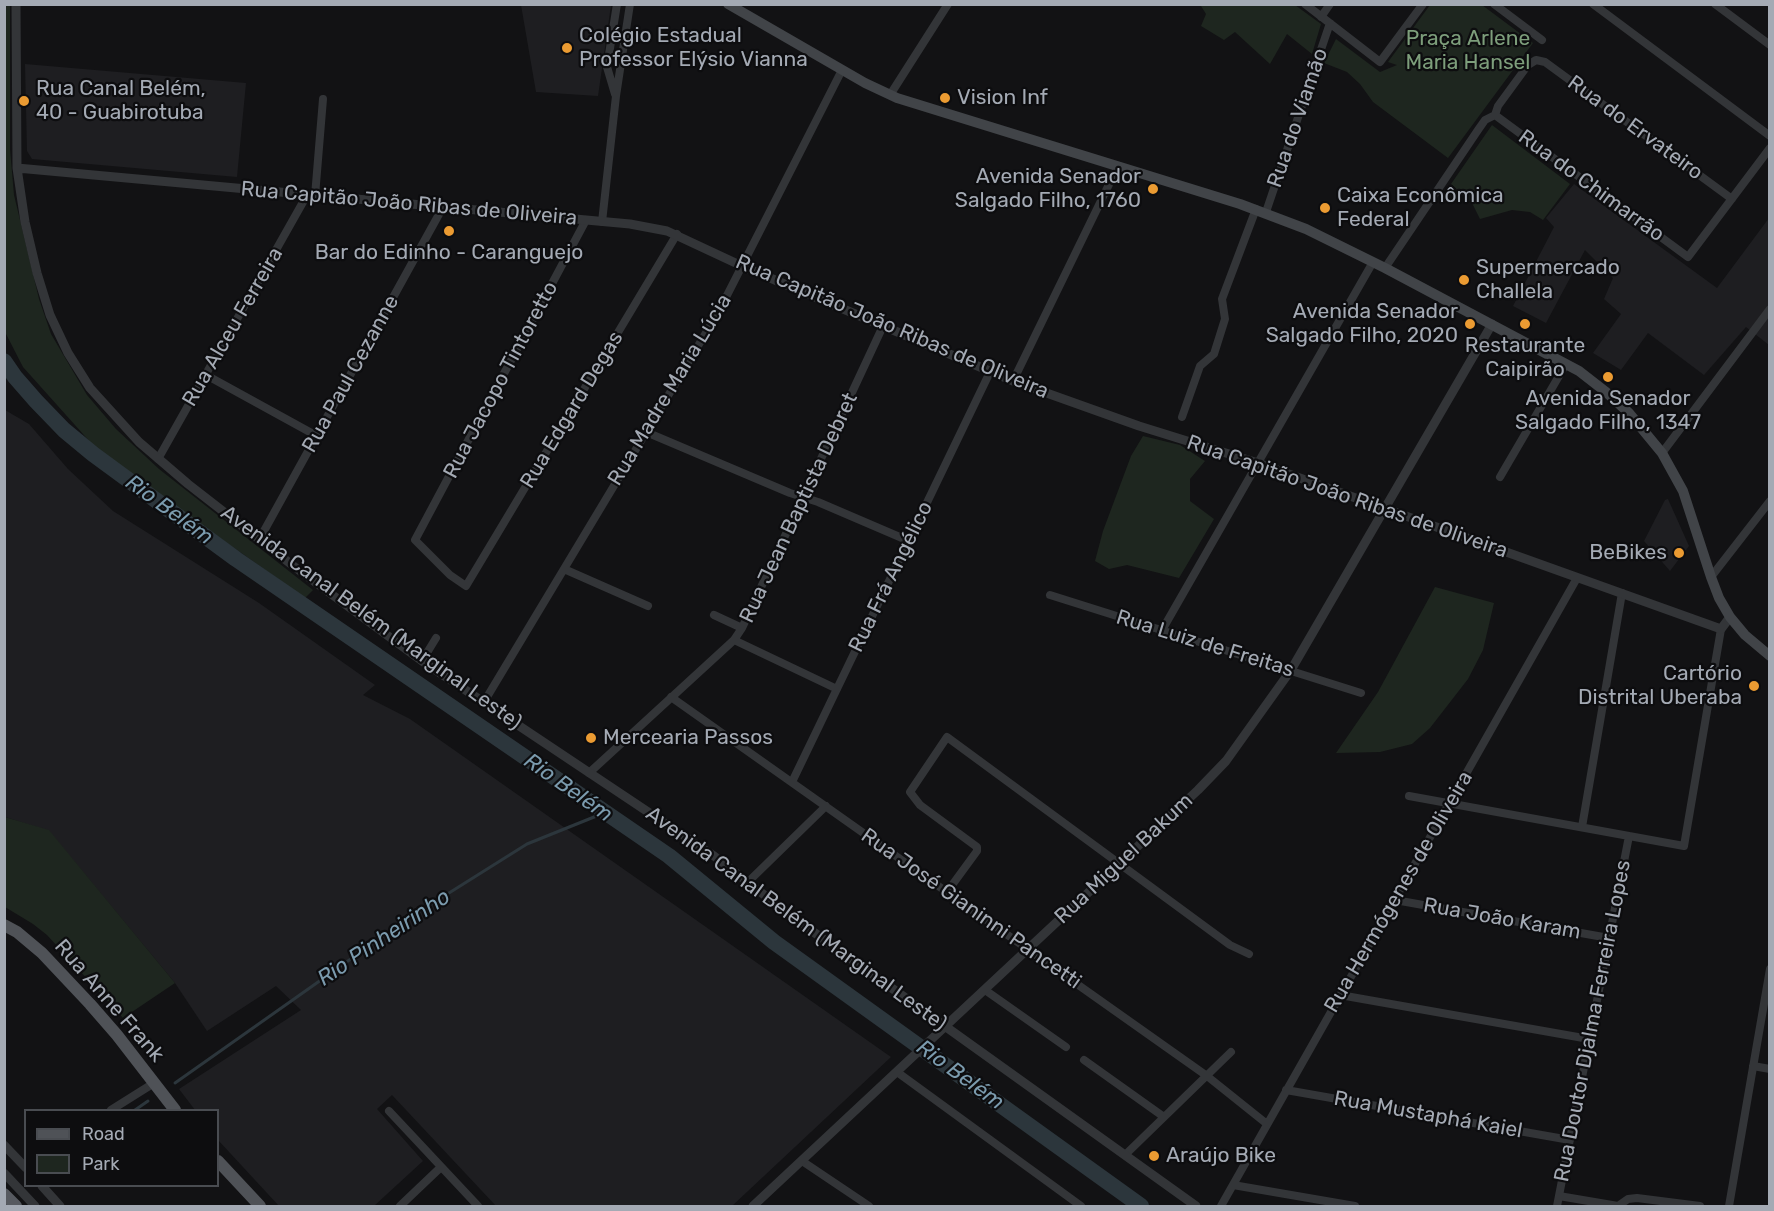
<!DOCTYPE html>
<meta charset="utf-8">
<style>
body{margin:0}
#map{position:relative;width:1774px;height:1211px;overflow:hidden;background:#121214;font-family:Rubik,sans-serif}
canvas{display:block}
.frame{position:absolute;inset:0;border:6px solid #a4aab4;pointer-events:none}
.legend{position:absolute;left:24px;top:1109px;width:195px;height:78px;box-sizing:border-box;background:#0d0d0f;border:2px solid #494c51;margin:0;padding:8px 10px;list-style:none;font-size:18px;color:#a4aab4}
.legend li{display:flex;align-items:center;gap:12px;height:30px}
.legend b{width:30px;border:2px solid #494c51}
</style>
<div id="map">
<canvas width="1774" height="1211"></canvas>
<div class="frame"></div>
<ul class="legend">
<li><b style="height:8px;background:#4f5257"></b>Road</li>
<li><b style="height:16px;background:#1e261f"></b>Park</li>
</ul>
</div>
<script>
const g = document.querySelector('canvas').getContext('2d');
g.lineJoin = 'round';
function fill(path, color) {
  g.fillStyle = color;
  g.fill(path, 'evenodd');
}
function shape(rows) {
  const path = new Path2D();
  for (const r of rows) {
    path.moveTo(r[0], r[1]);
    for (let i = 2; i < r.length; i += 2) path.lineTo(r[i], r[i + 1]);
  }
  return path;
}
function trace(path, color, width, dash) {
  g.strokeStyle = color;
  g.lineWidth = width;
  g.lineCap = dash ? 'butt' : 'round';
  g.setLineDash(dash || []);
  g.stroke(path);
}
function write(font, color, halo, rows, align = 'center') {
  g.font = font + ' Rubik,sans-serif';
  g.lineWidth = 4.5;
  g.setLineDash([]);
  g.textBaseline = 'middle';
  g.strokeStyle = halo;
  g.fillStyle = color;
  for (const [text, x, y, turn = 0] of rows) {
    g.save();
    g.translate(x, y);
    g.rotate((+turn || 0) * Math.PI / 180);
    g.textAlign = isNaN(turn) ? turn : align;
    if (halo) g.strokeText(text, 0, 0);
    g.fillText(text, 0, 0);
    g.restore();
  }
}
const built = shape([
 [521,5,611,5,598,96,536,92],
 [25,64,246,83,237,177,32,159,27,151],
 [1574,184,1717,288,1769,218,1769,345,1746,327,1704,375,1648,333,1621,370,1593,353,1621,314,1604,299,1613,278,1585,250,1546,323,1513,306,1554,227,1546,218],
 [5,410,29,424,68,469,113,511,259,603,375,685,363,695,410,719,891,1057,732,1206,496,1206,392,1095,377,1109,423,1161,374,1206,279,1206,218,1140,218,1110,195,1110,179,1089,301,1010,276,986,207,1031,175,983,49,831,5,817],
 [1668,499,1689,546,1670,571,1644,541,1665,500]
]);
const green = shape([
 [1202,4,1295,5,1321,24,1312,54,1287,34,1270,64,1235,32,1224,40,1201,26,1206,14,1201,6],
 [4,5,10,5,10,149,14,195,39,299,51,334,87,395,116,429,159,469,313,590,305,598,100,453,23,367,5,332],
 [1430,5,1482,5,1533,43,1448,158,1373,102,1360,84,1347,72,1324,63,1336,39,1380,72,1397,65,1388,62],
 [1492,125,1570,184,1543,220,1530,212,1512,210,1480,219,1472,203,1451,184],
 [1143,436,1180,445,1205,461,1190,479,1190,501,1214,519,1179,578,1127,565,1109,569,1095,561,1103,531,1131,456],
 [1435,587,1494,603,1483,650,1468,679,1430,728,1412,744,1380,752,1336,753,1378,692],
 [5,817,49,830,175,983,123,1018,47,935,33,924,5,907]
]);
const stream = shape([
 [175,1083,406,920,527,844,604,813],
 [135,1110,148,1101]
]);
const river = shape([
 [4,361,15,377,36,401,64,430,93,454,236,559,669,856,774,942,1141,1206]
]);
const minor = shape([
 [1305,4,1380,62,1423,4],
 [1494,4,1542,40],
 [1593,4,1770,136],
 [1715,4,1770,45],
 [1321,17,1330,4],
 [615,94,607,67,617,4],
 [890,95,948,4],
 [1495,115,1688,257,1770,148],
 [315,196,323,99],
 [1266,212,1330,23],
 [586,220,415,540,450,575,466,586,677,234],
 [602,222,616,96,630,4],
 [1385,268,1478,130,1485,120,1495,115,1498,106,1528,65,1536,60,1545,62,1732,199],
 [206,375,317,436],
 [1013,381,1118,166],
 [1182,417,1200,366,1214,354,1225,319,1222,299,1256,209],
 [646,432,790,493,818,502,909,541],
 [1662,453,1770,309],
 [158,459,307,195],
 [1500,477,1566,364],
 [259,540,443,207],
 [564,569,648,606],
 [1711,577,1770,501],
 [1050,595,1361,693],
 [714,615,742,628],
 [1161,632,1373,262],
 [734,640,837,689],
 [422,661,436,638],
 [671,697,1207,1076,1267,1124],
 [484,702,719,311,842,70],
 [589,773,734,640,742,628,883,326],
 [792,782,990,372],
 [1409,796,1684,846,1721,629],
 [1582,827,1622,593],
 [748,882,826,806],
 [947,892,977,851,977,847,920,805,910,792,947,737,1230,945,1249,954],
 [1395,900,1609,938],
 [985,990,1066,1047],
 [1340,995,1589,1039],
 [1084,1060,1164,1117],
 [1753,1066,1770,1069],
 [897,1072,1081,1206],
 [1286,1090,1570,1140],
 [111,1110,154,1083],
 [389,1111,478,1206],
 [1125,1155,1231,1052],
 [802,1161,869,1206],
 [1233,1185,1355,1206],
 [1559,1196,1618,1206],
 [400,1206,441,1167],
 [1221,1206,1577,578],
 [1557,1206,1629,836],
 [1618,1206,1628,1199,1637,1198,1700,1206],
 [1729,1206,1770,969]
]);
const tertiary = shape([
 [16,4,17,168,25,222,37,273,50,315,68,353,90,388,139,442,188,484,296,568,422,661,714,856,794,918,1196,1206],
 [17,168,630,224,667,231,742,266,1013,381,1139,426,1258,463,1721,629,1730,617],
 [4,1145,26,1168],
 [4,1173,35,1206],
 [42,1186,60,1206],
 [753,1206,1198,790,1226,761,1291,670,1492,324]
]);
const secondary = shape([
 [728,4,865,83,897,98,1240,204,1306,229,1385,268,1579,371,1606,392,1629,413,1662,453,1683,491,1711,577,1719,598,1730,617,1745,635,1770,656]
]);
const primary = shape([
 [4,925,17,932,42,953,90,1004,117,1035,175,1110],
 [218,1161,260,1206]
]);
const trunk = shape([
 [4,1194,16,1206]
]);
const markers = [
 [567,48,6,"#eb9b32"],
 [945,98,6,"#eb9b32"],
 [24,101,6,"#eb9b32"],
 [1153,189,6,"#eb9b32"],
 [1325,208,6,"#eb9b32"],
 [449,231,6,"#eb9b32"],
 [1464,280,6,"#eb9b32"],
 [1470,324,6,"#eb9b32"],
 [1525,324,6,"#eb9b32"],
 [1608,377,6,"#eb9b32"],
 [1679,553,6,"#eb9b32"],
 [1754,686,6,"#eb9b32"],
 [591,738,6,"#eb9b32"],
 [1154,1156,6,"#eb9b32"]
];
const poiNames = [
 ["Colégio Estadual",579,36],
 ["Professor Elýsio Vianna",579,60],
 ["Rua Canal Belém,",36,89],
 ["40 - Guabirotuba",36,113],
 ["Vision Inf",957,98],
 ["Avenida Senador",1141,177,"right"],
 ["Salgado Filho, 1760",1141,201,"right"],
 ["Caixa Econômica",1337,196],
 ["Federal",1337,220],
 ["Bar do Edinho - Caranguejo",449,253,"center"],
 ["Supermercado",1476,268],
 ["Challela",1476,292],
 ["Avenida Senador",1458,312,"right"],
 ["Salgado Filho, 2020",1458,336,"right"],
 ["Restaurante",1525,346,"center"],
 ["Caipirão",1525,370,"center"],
 ["Avenida Senador",1608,399,"center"],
 ["Salgado Filho, 1347",1608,423,"center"],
 ["BeBikes",1667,553,"right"],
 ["Cartório",1742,674,"right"],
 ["Distrital Uberaba",1742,698,"right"],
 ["Mercearia Passos",603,738],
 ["Araújo Bike",1166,1156]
];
const parkNames = [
 ["Praça Arlene",1468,39],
 ["Maria Hansel",1468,63]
];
const streetNames = [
 ["Rua do Viamão",1298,118,-71],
 ["Rua do Ervateiro",1635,128,36],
 ["Rua do Chimarrão",1591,186,36],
 ["Rua Capitão João Ribas de Oliveira",409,204,5],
 ["Rua Alceu Ferreira",233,327,-60],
 ["Rua Capitão João Ribas de Oliveira",892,327,23],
 ["Rua Paul Cezanne",351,374,-61],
 ["Rua Jacopo Tintoretto",501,380,-62],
 ["Rua Madre Maria Lúcia",670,390,-59],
 ["Rua Edgard Degas",572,410,-59],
 ["Rua Capitão João Ribas de Oliveira",1347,497,19],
 ["Rua Jean Baptista Debret",799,508,-65],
 ["Rua Frá Angélico",891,577,-64],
 ["Avenida Canal Belém (Marginal Leste)",371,618,36],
 ["Rua Luiz de Freitas",1205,644,17],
 ["Rua Miguel Bakum",1124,859,-43],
 ["Rua Hermógenes de Oliveira",1399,892,-60],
 ["Rua José Gianinni Pancetti",971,909,35],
 ["Avenida Canal Belém (Marginal Leste)",796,919,36],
 ["Rua João Karam",1502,919,10],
 ["Rua Anne Frank",109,1001,49],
 ["Rua Doutor Djalma Ferreira Lopes",1593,1021,-79],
 ["Rua Mustaphá Kaiel",1428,1115,10]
];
const waterNames = [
 ["Rio Belém",169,510,36],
 ["Rio Belém",568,788,35],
 ["Rio Pinheirinho",384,938,-34],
 ["Rio Belém",960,1075,36]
];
fill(built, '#1e1e21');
fill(green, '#1e261f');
trace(stream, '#2c363c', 3);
trace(river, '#2c363c', 16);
trace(minor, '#333538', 8);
trace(tertiary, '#333538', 9);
trace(secondary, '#414448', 10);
trace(primary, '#4f5257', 12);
trace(trunk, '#575a60', 12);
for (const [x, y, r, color] of markers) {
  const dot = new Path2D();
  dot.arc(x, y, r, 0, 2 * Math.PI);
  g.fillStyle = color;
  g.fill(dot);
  trace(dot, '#0d0d0f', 2);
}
write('21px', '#a4aab4', '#0d0d0f', poiNames, 'left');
write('21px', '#7d9e7b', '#0d0d0f', parkNames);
write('21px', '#a4aab4', '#0d0d0f', streetNames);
write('italic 22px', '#7b9bae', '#0d0d0f', waterNames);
</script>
